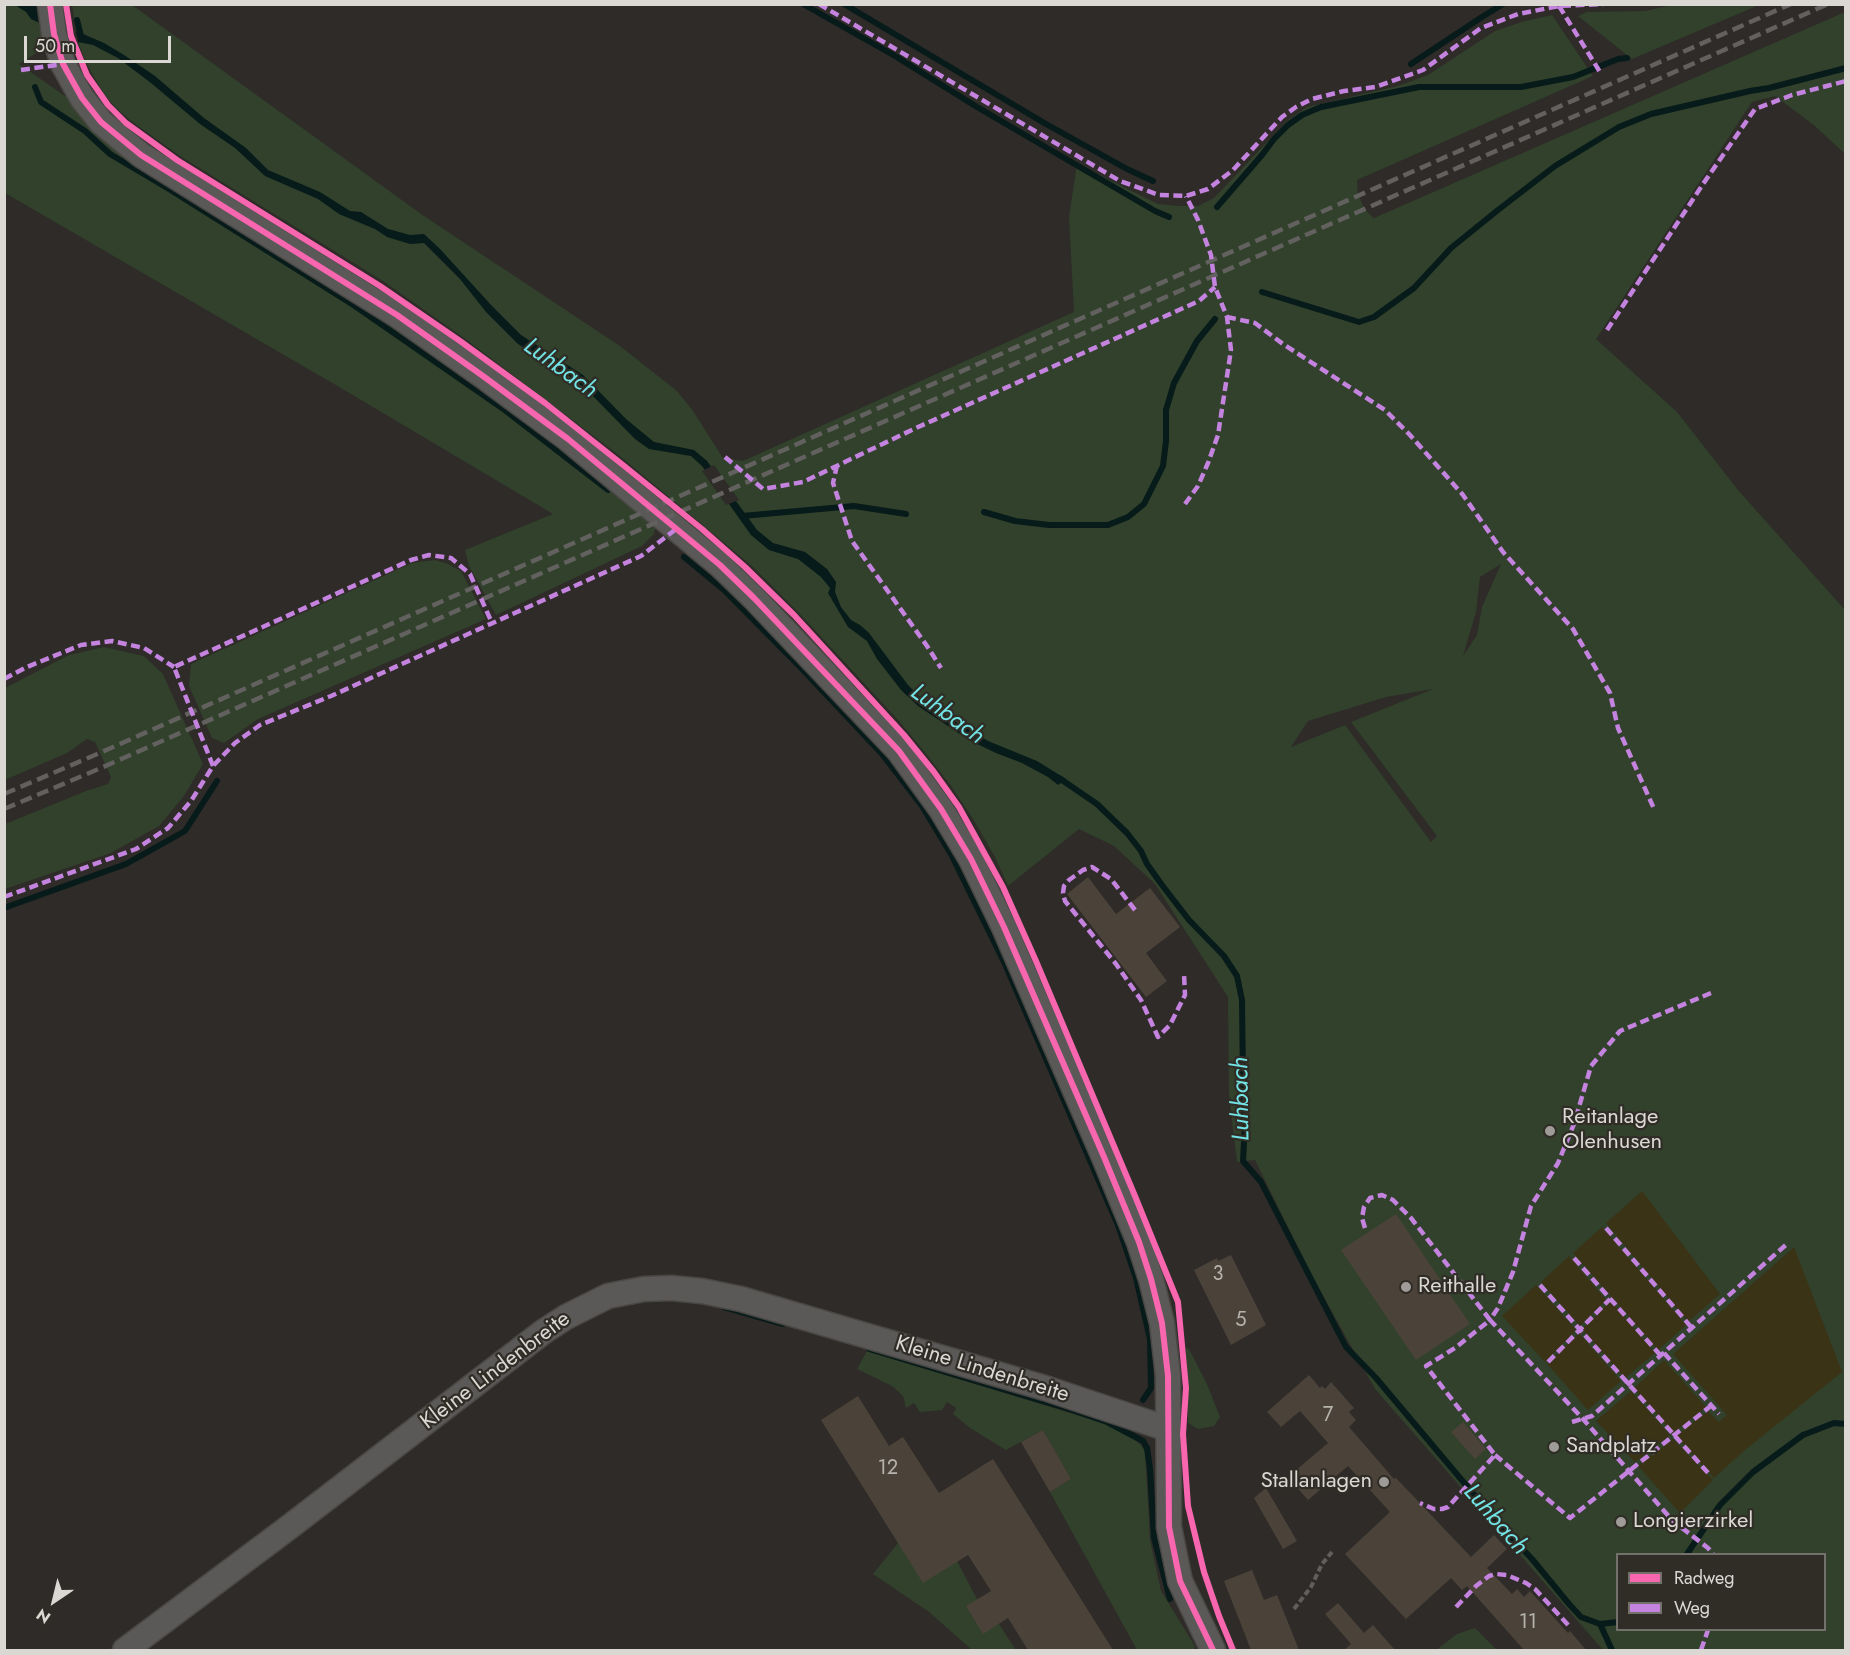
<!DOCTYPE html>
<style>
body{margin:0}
#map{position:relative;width:1850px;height:1655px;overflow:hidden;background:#2e2b28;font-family:Jost,sans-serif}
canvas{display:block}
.frame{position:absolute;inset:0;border:6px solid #dbd8d4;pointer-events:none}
.legend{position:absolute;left:1616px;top:1553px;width:210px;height:78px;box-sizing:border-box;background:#302c26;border:2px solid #74716c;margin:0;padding:8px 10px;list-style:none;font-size:18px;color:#dbd8d4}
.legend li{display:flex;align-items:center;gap:12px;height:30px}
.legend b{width:30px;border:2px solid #74716c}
.north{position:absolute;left:24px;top:1571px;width:60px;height:60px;-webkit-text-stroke:4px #302c26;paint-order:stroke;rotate:215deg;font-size:16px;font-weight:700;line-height:24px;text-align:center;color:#dbd8d4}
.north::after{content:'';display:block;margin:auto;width:21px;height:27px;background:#dbd8d4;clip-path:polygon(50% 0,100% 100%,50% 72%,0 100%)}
.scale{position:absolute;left:24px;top:36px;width:147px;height:27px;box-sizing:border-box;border:3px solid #dbd8d4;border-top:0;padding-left:8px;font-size:18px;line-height:21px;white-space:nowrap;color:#dbd8d4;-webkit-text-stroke:4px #302c26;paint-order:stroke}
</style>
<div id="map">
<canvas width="1850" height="1655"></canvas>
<div class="frame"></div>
<ul class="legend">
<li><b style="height:8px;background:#f766af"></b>Radweg</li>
<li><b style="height:8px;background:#c483df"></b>Weg</li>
</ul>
<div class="north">N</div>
<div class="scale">50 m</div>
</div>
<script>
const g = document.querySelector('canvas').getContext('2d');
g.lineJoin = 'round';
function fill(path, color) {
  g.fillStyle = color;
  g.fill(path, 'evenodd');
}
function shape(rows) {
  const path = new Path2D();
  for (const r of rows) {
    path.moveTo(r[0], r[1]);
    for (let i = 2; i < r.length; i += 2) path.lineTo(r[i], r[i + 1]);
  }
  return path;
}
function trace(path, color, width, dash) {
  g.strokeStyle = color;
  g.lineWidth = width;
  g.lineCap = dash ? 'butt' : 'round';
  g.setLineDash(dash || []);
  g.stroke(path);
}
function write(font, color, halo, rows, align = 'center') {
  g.font = font + ' Jost,sans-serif';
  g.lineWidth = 4.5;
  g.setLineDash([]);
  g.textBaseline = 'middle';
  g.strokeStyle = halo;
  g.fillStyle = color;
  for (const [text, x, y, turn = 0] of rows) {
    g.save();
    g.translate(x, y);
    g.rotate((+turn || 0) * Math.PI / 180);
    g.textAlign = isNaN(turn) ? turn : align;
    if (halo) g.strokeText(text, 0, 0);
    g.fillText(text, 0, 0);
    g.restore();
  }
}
const green = shape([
 [1677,4,1759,5,1632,59,1578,16,1587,12,1645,11],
 [5,5,36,5,43,42,41,50,19,64,495,396,656,523,654,534,642,546,496,615,469,566,465,550,553,514,346,391,5,193],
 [72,5,132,5,424,216,620,346,677,391,693,411,723,458,743,461,1074,312,1069,217,1077,164,1158,204,1179,206,1198,206,1214,198,1288,120,1307,107,1398,86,1428,75,1495,31,1525,21,1552,15,1593,76,1357,180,1358,194,1365,210,1374,218,1845,12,1845,154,1815,126,1775,96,1752,102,1596,339,1677,412,1738,490,1845,610,1845,1650,1603,1650,1375,1389,1311,1274,1255,1160,1237,1162,1229,1095,1228,997,1155,884,1114,846,1079,829,1008,886,996,859,973,819,951,786,927,755,899,721,798,612,752,566,616,453,464,338,383,281,180,156,130,120,115,107,104,94,86,63,78,42],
 [1501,564,1482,607,1477,635,1463,656,1476,612,1480,577],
 [1433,689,1351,722,1437,836,1431,842,1345,725,1291,747,1308,721,1386,697],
 [1618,1554,1824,1554,1824,1630,1618,1630],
 [435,560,448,564,461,571,486,619,258,719,224,743,212,738,189,686,191,664,412,563],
 [104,647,144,656,163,674,203,764,184,796,159,826,111,853,5,889,5,824,86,791,108,784,111,777,95,742,87,739,67,753,5,780,5,688,69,655],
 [1186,1348,1189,1349,1207,1384,1220,1417,1214,1426,1198,1429,1188,1423,1188,1390,1184,1350],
 [867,1351,1106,1424,1130,1436,1141,1445,1145,1452,1150,1540,1161,1591,1195,1646,1194,1650,1137,1650,1050,1492,1071,1479,1043,1430,1006,1450,970,1428,953,1414,956,1408,947,1402,942,1410,920,1412,914,1403,906,1408,903,1396,892,1386,857,1369],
 [898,1543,957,1561,977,1599,999,1624,1016,1650,972,1650,929,1612,873,1574],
 [1475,1628,1497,1650,1436,1650,1457,1634]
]);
const sand = shape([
 [1642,1191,1720,1294,1688,1322,1606,1223],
 [1602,1227,1686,1325,1658,1350,1573,1253],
 [1794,1247,1842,1372,1745,1450,1714,1478,1676,1436,1708,1411,1719,1422,1727,1415,1673,1354],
 [1569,1256,1606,1300,1580,1326,1541,1282],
 [1536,1285,1576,1330,1545,1362,1502,1316],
 [1611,1301,1655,1353,1625,1378,1582,1329],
 [1579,1333,1621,1381,1588,1410,1547,1364],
 [1664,1360,1706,1407,1673,1433,1634,1388],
 [1631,1391,1670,1435,1635,1462,1596,1421],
 [1673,1439,1713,1480,1680,1513,1638,1466]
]);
const water = shape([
 [15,5,36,6,76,31,104,43,124,55,155,76,204,118,246,148,268,170,320,192,350,211,361,212,388,229,410,235,424,234,440,249,492,306,521,335,583,375,626,419,654,442,694,450,707,461,757,530,773,543,805,552,827,569,836,582,835,592,841,607,851,620,860,625,869,633,908,685,923,700,951,719,988,741,1037,761,1066,779,1058,785,1048,777,1022,763,996,753,969,740,918,706,901,690,877,659,867,641,848,627,828,593,830,588,821,577,798,559,769,550,751,535,702,466,691,456,649,449,635,439,589,392,569,376,518,344,486,312,460,279,424,243,410,244,387,237,375,229,339,214,318,199,265,176,235,148,200,124,151,83,118,58,93,45,78,42,31,19,26,12]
]);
const pier = shape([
 [39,4,75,27,79,45,39,26,36,5],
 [714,465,739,500,726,505,702,471]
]);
const stream = shape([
 [803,4,895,56,977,107,1155,211,1169,217],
 [844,4,1046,124,1127,169,1153,181],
 [77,20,81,36],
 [1411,64,1482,17,1503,4],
 [35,87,41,102,85,131,110,154,169,189,355,306,502,408,608,490],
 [1217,207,1262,155,1274,139,1288,125,1302,115,1321,107,1419,87,1521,87,1573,77,1618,59,1627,58],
 [1262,292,1359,322,1374,317,1414,288,1451,248,1498,210,1555,166,1619,127,1651,114,1750,91,1769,88,1846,68],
 [984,512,1015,521,1049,525,1108,525,1128,517,1144,504,1163,466,1166,441,1166,410,1174,383,1197,341,1215,319],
 [742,516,854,506,906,514],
 [684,557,724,590,804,671,882,754,922,806,951,854,1005,964,1118,1225,1136,1278,1150,1339,1151,1388,1143,1400],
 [1059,778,1097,804,1127,833,1141,851,1147,864,1162,885,1189,920,1224,956,1237,976,1242,1000,1243,1083,1239,1102,1245,1124,1243,1161,1261,1182,1346,1347,1376,1378,1497,1522,1532,1559,1569,1604,1581,1617,1600,1624,1612,1650],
 [4,908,126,864,185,831,217,781],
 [724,1307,783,1324],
 [869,1349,1072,1410,1107,1422,1143,1441,1147,1448,1150,1469,1154,1538,1170,1599],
 [1687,1554,1720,1505,1753,1472,1803,1435,1834,1423,1846,1424],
 [1600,1624,1618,1622]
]);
const building = shape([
 [1088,877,1116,914,1150,888,1180,927,1146,953,1167,981,1146,997,1067,894],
 [1396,1214,1470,1324,1416,1360,1341,1250],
 [1231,1255,1266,1325,1231,1345,1194,1270,1217,1258,1218,1261],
 [1309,1375,1320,1388,1322,1386,1325,1389,1331,1382,1354,1408,1349,1412,1356,1420,1349,1427,1394,1479,1396,1478,1471,1557,1494,1535,1507,1549,1487,1568,1512,1594,1517,1589,1524,1597,1530,1591,1568,1633,1570,1631,1586,1650,1524,1650,1467,1586,1462,1590,1451,1578,1406,1619,1345,1554,1390,1512,1348,1466,1308,1500,1288,1477,1328,1443,1300,1411,1281,1427,1267,1412],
 [858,1396,889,1446,903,1437,939,1493,993,1459,1113,1650,1028,1650,1008,1618,983,1634,966,1606,991,1591,968,1555,923,1583,821,1420],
 [1463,1422,1486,1449,1475,1459,1451,1432],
 [1043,1430,1071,1479,1050,1492,1021,1442],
 [1266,1488,1297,1541,1283,1549,1254,1498],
 [1252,1570,1264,1600,1277,1595,1299,1650,1251,1650,1224,1581],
 [1338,1603,1364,1633,1373,1625,1395,1650,1344,1650,1351,1644,1325,1614]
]);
const path = shape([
 [1294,1609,1311,1587,1322,1564,1332,1552]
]);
const minor = shape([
 [50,4,54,34,63,64,82,98,101,122,141,155,397,315,483,376,568,439,720,565,754,598,899,751,941,809,971,859,1004,927,1104,1157,1139,1242,1151,1279,1162,1323,1168,1376,1169,1527,1180,1581,1213,1650],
 [125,1650,288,1528,543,1332,566,1317,608,1296,644,1289,671,1288,702,1291,741,1299,1045,1388,1168,1429]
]);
const rail = shape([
 [4,794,95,755,1791,4],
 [4,809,101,768,1828,4]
]);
const quiet = shape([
 [819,4,1120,181,1159,195,1186,196,1208,189,1233,170,1282,117,1296,107,1312,99,1344,91,1375,87,1423,70,1481,28,1518,14,1559,6,1604,4],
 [1559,6,1600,72],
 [21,70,63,64],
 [1227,317,1255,323,1283,344,1385,410,1410,435,1463,495,1503,552,1573,629,1610,693,1618,728,1655,811],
 [1607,330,1703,184,1755,109,1792,95,1846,81],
 [725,457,763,489,803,482,916,428,1199,301,1215,287],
 [837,465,833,483,852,541,927,646,941,668],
 [1185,504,1198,486,1208,463,1218,435,1231,350,1227,317,1215,287,1211,255,1198,220,1186,196],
 [4,679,27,667,81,645,112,641,144,648,174,667],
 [213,766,174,667,411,560,429,555,451,558,470,574,492,623],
 [4,897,136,849,168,828,191,801,213,766,235,743,260,725,331,696,641,556,676,529],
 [1135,910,1111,879,1092,867,1083,870,1069,880,1064,886,1063,893,1065,901,1116,964,1141,1000,1158,1037,1170,1025,1185,995,1184,974],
 [1711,993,1620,1031,1591,1066,1574,1124,1558,1163,1531,1206,1513,1272,1498,1308,1490,1320,1583,1419,1673,1521,1708,1548,1713,1554],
 [1365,1228,1362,1218,1364,1207,1370,1198,1382,1195,1393,1200,1411,1218,1490,1320,1455,1348,1426,1366,1495,1455,1448,1507,1442,1509,1434,1509,1420,1503],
 [1606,1228,1692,1328],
 [1574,1258,1661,1356],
 [1540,1285,1709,1474],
 [1664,1353,1719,1414],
 [1548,1362,1610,1299],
 [1572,1422,1592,1416,1788,1243],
 [1495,1455,1570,1518,1712,1405],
 [1456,1607,1476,1586,1489,1576,1496,1574,1507,1575,1526,1583,1535,1589,1570,1627],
 [1701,1650,1708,1630]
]);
const cycleway = shape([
 [50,4,54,34,63,64,82,98,101,122,141,155,397,315,483,376,568,439,720,565,754,598,899,751,941,809,971,859,1004,927,1104,1157,1139,1242,1151,1279,1162,1323,1168,1376,1169,1527,1180,1581,1213,1650],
 [66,4,71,36,87,75,108,105,126,123,177,160,380,286,460,341,545,403,623,465,702,529,745,567,794,615,904,735,934,772,959,807,1003,887,1036,961,1135,1196,1178,1302,1186,1388,1183,1434,1188,1506,1204,1572,1219,1616,1233,1650]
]);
const markers = [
 [1550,1131,6,"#9e9b98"],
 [1406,1287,6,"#9e9b98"],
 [1554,1447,6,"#9e9b98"],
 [1384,1482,6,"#9e9b98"],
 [1621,1522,6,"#9e9b98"]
];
const numberNames = [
 ["3",1218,1275],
 ["5",1241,1321],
 ["7",1328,1416],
 ["12",888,1469],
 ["11",1528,1623]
];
const poiNames = [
 ["Reitanlage",1562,1118],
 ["Olenhusen",1562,1143],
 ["Reithalle",1418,1287],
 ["Sandplatz",1566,1447],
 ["Stallanlagen",1372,1482,"right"],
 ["Longierzirkel",1633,1522]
];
const streetNames = [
 ["Kleine Lindenbreite",982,1370,17],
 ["Kleine Lindenbreite",496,1371,-37]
];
const waterNames = [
 ["Luhbach",560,369,36],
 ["Luhbach",947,715,36],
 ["Luhbach",1242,1099,-91],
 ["Luhbach",1495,1520,49]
];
fill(green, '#31412b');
fill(sand, '#3a3316');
fill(water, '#061b1a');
fill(pier, '#2e2b28');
trace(stream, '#061b1a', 6);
fill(building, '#4b4339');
trace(minor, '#494744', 27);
trace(path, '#615f5d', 4, [6, 3]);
trace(minor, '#5a5957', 24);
trace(rail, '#63615f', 4.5, [12, 6]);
trace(quiet, '#c483df', 4.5, [9, 4.5]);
trace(cycleway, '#f766af', 6);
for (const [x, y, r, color] of markers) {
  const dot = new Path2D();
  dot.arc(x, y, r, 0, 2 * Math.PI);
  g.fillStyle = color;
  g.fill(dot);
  trace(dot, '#302c26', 2);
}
write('20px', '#b7b3ad', null, numberNames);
write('22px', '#dbd8d4', '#302c26', poiNames, 'left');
write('22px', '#dbd8d4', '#302c26', streetNames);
write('italic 24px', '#72e4e5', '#302c26', waterNames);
</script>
